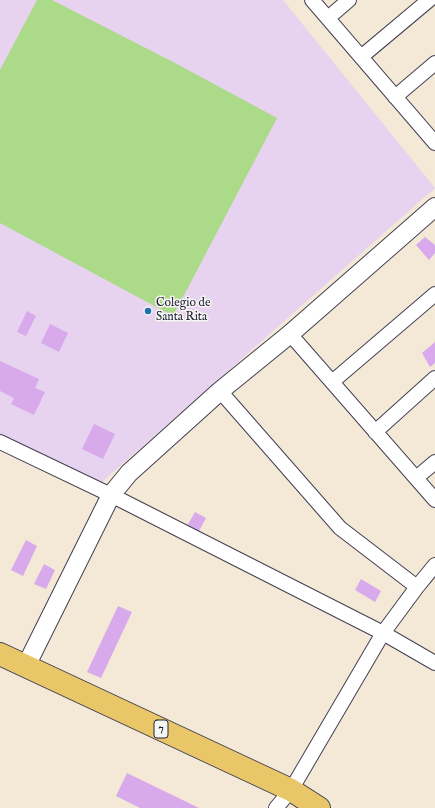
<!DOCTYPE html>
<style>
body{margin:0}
canvas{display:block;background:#f4e8d6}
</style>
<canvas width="435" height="808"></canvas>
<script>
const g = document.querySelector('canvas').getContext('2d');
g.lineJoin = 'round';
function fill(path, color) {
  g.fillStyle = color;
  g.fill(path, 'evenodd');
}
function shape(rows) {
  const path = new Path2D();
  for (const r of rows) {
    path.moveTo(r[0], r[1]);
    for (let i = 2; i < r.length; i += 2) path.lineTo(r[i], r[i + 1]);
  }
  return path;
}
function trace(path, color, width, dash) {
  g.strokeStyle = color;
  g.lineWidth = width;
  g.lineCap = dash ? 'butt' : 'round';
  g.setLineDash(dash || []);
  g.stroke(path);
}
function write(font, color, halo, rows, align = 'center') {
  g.font = font + ' "IM FELL English",serif';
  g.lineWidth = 3;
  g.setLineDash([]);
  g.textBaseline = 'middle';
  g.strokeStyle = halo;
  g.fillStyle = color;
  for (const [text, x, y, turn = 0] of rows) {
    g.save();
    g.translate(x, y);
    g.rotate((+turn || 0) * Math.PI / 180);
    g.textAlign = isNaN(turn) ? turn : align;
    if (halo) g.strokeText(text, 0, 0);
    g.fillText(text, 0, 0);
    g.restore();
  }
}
const built = shape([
 [0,0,283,0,435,188,102,482,0,434]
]);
const green = shape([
 [37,0,52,0,175,63,277,118,173,316,0,223,0,70]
]);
const building = shape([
 [425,237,435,245,435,253,429,260,416,245],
 [27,311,36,316,26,336,17,332],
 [50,324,68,333,59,352,41,343],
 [435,342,435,363,430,367,422,353],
 [0,361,39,379,35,388,45,392,34,415,11,404,14,398,0,391],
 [94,424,115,434,103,459,82,449],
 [195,512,206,518,198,533,187,526],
 [26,540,37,546,23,576,11,570],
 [44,564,55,570,46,589,34,584],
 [361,579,381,591,375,602,355,590],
 [118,606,132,612,101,678,87,672],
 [127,773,199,808,140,808,116,796]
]);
const minor = shape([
 [312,0,435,143],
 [328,18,349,0],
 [361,57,429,0],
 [395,97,435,63],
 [290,334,435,500],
 [332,382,435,294],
 [220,391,340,528,417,587],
 [375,432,435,378],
 [0,442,111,495,383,633,435,663],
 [416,478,435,462],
 [276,808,291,790,383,633,417,587,435,565]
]);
const tertiary = shape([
 [26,666,111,495,129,473,220,391,290,334,435,207]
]);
const trunk = shape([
 [0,654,291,790,319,808]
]);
const markers = [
 [148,311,4,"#1f6fb2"]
];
const shields = [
 [161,729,14]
];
const shieldNames = [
 ["7",161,729]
];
const poiNames = [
 ["Colegio de",156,304],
 ["Santa Rita",156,318]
];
fill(built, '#e7d2ef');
fill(green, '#abda88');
fill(building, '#d8aaec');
trace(minor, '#424052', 16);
trace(tertiary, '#424052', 20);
trace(trunk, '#424052', 24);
trace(minor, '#fff', 14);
trace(tertiary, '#fff', 18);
trace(trunk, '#e9c769', 22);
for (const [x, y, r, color] of markers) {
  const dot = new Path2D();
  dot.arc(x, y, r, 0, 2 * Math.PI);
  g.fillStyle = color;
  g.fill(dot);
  trace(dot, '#f6f6f2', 1.5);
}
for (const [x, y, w] of shields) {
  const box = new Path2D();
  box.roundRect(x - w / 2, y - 9, w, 18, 3);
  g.fillStyle = '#f6f6f2';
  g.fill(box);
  trace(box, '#22223b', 1);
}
write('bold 11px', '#22223b', null, shieldNames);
write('12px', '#22223b', '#f6f6f2', poiNames, 'left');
</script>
